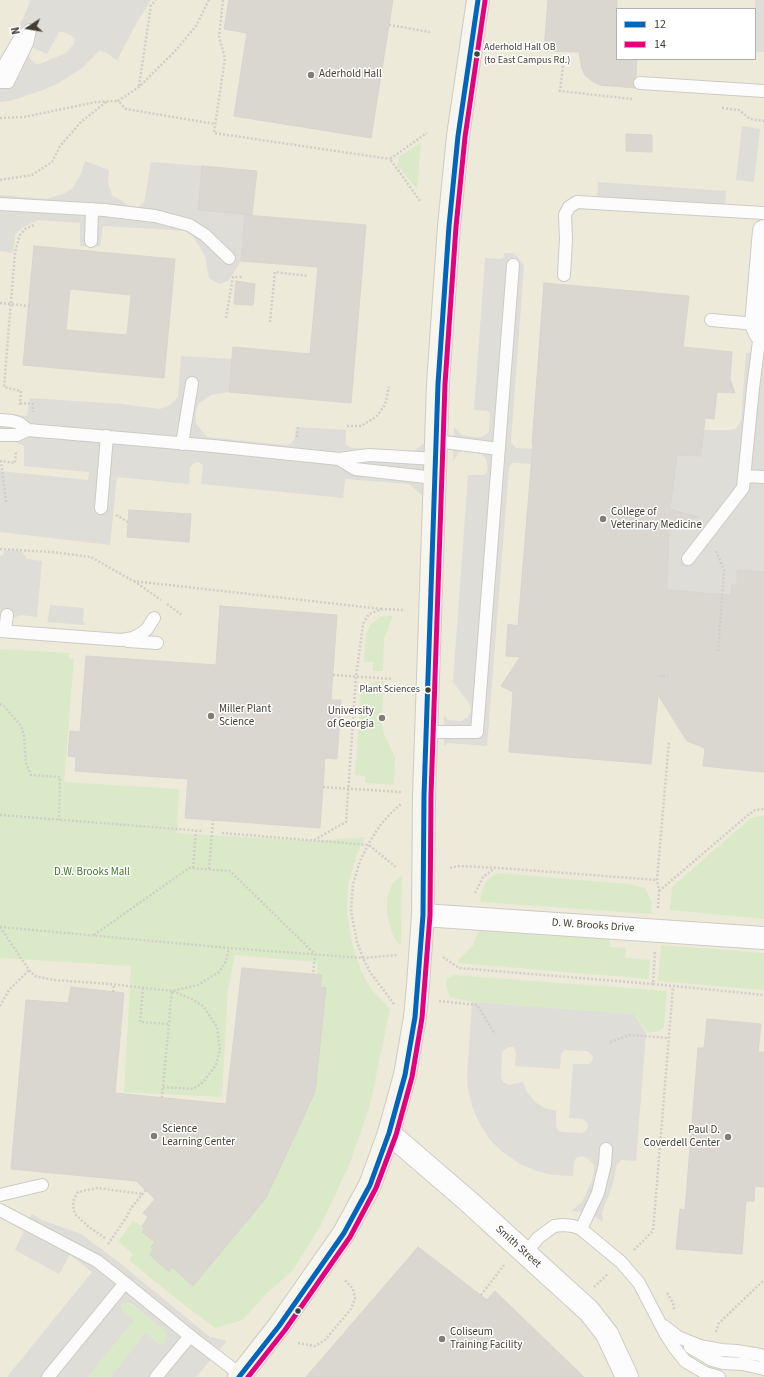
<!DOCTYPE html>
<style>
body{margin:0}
#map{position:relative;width:764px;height:1377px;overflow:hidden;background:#efeee8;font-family:"Source Sans 3",sans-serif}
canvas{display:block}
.legend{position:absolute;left:616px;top:8px;width:140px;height:52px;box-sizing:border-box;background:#fff;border:1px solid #b5b3ae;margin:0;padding:5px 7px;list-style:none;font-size:12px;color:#454034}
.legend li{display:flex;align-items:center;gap:8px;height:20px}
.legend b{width:20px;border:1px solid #b5b3ae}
.north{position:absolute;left:8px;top:8px;width:40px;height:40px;-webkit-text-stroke:3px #fff;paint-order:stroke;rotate:258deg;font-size:11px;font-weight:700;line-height:16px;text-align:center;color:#454034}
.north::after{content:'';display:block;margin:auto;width:14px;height:18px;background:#454034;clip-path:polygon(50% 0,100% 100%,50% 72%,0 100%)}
</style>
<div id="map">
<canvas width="764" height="1377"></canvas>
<ul class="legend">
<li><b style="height:5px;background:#0065bd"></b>12</li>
<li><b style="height:5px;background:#e5007d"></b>14</li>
</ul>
<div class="north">N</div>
</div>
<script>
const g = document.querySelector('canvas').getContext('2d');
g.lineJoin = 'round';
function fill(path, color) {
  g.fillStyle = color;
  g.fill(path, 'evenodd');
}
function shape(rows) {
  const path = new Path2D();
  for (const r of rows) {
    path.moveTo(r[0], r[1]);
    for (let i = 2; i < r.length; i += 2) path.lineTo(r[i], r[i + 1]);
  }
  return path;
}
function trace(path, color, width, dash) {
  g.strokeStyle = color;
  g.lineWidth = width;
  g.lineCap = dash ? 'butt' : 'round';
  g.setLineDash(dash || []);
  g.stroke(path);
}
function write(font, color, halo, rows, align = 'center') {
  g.font = font + ' "Source Sans 3",sans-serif';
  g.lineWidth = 3;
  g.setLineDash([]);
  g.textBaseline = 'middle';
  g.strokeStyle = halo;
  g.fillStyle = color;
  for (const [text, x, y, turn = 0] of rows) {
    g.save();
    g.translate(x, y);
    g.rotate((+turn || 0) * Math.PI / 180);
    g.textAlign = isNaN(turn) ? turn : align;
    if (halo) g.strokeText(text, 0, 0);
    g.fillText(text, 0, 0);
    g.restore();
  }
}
const education = shape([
 [0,0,764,0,764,1377,0,1377],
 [617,9,755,9,755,59,617,59]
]);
const green = shape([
 [421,143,417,189,397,165,399,156],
 [386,616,393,616,384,639,383,671,373,671,373,662,364,662,366,634,370,625,380,617],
 [0,649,69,653,69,658,74,659,64,782,179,789,177,833,315,841,365,837,356,857,348,885,347,914,352,942,359,965,366,981,376,995,390,1009,370,1105,350,1163,321,1225,293,1270,266,1294,243,1320,215,1328,179,1301,129,1260,133,1254,118,1242,133,1221,142,1226,144,1228,142,1232,155,1242,172,1267,193,1286,266,1198,315,1092,326,988,320,987,322,976,317,975,317,962,235,955,228,989,222,1097,124,1092,131,966,0,958],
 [375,681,384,682,382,722,384,734,395,757,394,785,365,783,365,776,355,775,361,690],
 [764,815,764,919,670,910,672,887,751,818],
 [499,873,629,884,645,888,652,903,651,914,480,902,482,890,486,882,492,876],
 [402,875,401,945,396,941,392,933,387,913,387,899,389,891,393,883],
 [478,931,610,939,610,947,626,948,625,958,650,960,649,979,459,963,458,960,473,946],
 [661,945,764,953,764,990,658,981],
 [454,975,667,991,664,1027,659,1031,648,1033,634,1014,472,1002,458,999,450,997,446,986,447,979],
 [129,1303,164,1330,166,1335,165,1342,160,1345,145,1334,111,1377,87,1377,133,1320,121,1309,121,1305]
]);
const parking = shape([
 [29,0,151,0,136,24,117,60,105,52,99,51,82,68,59,83,43,90,10,101,0,102,0,63,26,12,30,2],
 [59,32,63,32,72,36,75,39,74,44,66,53,40,64,36,64,30,59,28,53,31,47,47,54],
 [755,0,764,0,764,52,755,52],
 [742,126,760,129,754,182,736,180],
 [85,161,109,170,108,183,112,195,130,206,138,207,144,203,151,162,202,166,245,214,241,261,228,281,219,284,209,278,205,256,190,231,103,226,100,246,80,246,80,223,38,220,23,227,15,234,13,253,0,251,0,195,46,199,63,194,72,189,81,174],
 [598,182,726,191,725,207,597,198],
 [504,253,514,253,524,265,511,442,516,448,535,449,534,464,515,463,511,464,509,468,487,746,448,743,444,746,444,715,448,720,461,721,468,717,471,710,469,703,453,682,468,475,484,475,487,472,488,467,486,459,482,454,478,451,466,450,458,453,454,460,453,464,454,427,462,435,475,437,482,437,489,432,490,413,487,411,474,410,485,258,501,259,504,257],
 [746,353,764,353,764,572,738,570,737,585,732,585,731,595,667,590,669,523,678,521,680,517,670,509,674,478,670,454,701,456,703,430,730,430,735,429,738,426,741,420],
 [181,356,232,359,229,392,211,395,199,403,196,409,196,424,207,437,285,445,291,444,295,438,296,427,346,430,346,445,352,448,412,452,426,442,423,496,409,484,345,479,343,498,201,484,203,465,198,462,193,464,190,468,189,484,117,477,110,545,0,532,0,471,88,480,89,472,24,466,24,446,15,442,0,442,0,413,27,416,30,398,122,404,160,409,170,405,178,397],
 [5,550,22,551,27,559,42,561,37,617,21,615,16,617,0,617,0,556,3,555],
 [50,605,84,608,83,621,85,625,47,622,48,619],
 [472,1002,634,1014,646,1033,636,1161,622,1160,617,1164,612,1187,602,1212,603,1222,592,1215,584,1212,571,1211,582,1202,592,1181,594,1171,594,1165,587,1158,582,1156,576,1158,574,1162,573,1176,553,1175,537,1171,520,1164,503,1152,491,1141,481,1126,473,1109,468,1090,467,1076],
 [508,1047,513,1047,515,1049,516,1054,515,1066,560,1069,561,1054,565,1050,587,1051,590,1053,593,1057,592,1061,589,1064,573,1064,569,1118,582,1119,587,1122,588,1125,587,1130,582,1133,562,1132,558,1130,556,1126,556,1111,545,1108,535,1102,527,1092,523,1082,509,1085,503,1082,501,1077,502,1052],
 [32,1214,42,1220,81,1234,116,1260,210,1337,227,1341,196,1377,111,1377,145,1333,160,1345,165,1342,166,1335,164,1330,133,1305,129,1303,123,1304,121,1305,121,1309,134,1320,87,1377,7,1377,92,1272,70,1255,59,1274,15,1250]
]);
const building = shape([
 [229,0,393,0,371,138,234,116,247,33,224,29,229,0],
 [548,0,617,0,617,59,637,59,636,77,633,82,635,88,600,85,592,81,585,75,582,69,579,52,544,51,548,0],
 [626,134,652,135,652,152,626,151,626,134],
 [202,166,257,171,252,215,198,210,202,166],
 [245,215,366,225,351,403,229,392,233,347,310,354,318,267,241,261,245,215],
 [34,246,175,259,164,378,23,365,34,246],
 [70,289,131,295,127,335,66,330,70,289],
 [236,281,255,284,253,305,234,304,236,281],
 [544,283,689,296,683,347,732,352,730,379,735,393,717,392,714,419,705,418,701,456,677,455,670,509,698,517,669,523,667,590,731,595,732,585,737,585,737,570,764,572,764,772,703,766,705,748,687,741,658,695,651,764,509,752,513,692,501,686,520,657,506,656,508,624,518,626,533,444,532,444,544,283],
 [129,510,191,514,189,542,127,537,129,510],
 [220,606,337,615,331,700,341,700,337,759,325,758,320,828,185,818,188,779,75,771,76,757,68,756,70,731,80,732,86,656,216,665,220,606],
 [242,968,322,975,320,987,326,988,315,1092,266,1198,193,1286,172,1267,169,1272,150,1255,153,1250,151,1247,155,1242,142,1232,144,1228,142,1226,148,1217,143,1213,155,1199,136,1181,11,1169,26,1000,68,1003,71,987,124,993,115,1093,226,1104,242,968],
 [707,1019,761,1024,758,1052,764,1052,764,1187,755,1186,754,1201,746,1201,742,1254,676,1249,680,1209,685,1210,698,1048,704,1048,707,1019],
 [418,1247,487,1300,495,1291,584,1377,306,1377,418,1247]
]);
const path = shape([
 [209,0,196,26,176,50,139,87,118,101,126,109,215,124],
 [223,0,219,37,225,58,214,133,390,159],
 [389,25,430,32],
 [564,58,560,91,632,99],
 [139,86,151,5,156,0],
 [722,108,739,110,750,119,764,121],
 [0,118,24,117,96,102,118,101],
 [0,180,32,175,52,162,60,146,81,122,106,102],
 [420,201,390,159,427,133],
 [0,303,29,306],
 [226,318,233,277,242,277],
 [270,322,275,272,308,276],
 [20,403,33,404,33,412],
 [20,405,21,391,4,387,15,252,20,235,25,229,34,225],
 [347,426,361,426,376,417,385,405,389,387],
 [297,437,298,427],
 [6,502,1,461,15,463,16,452],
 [116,515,128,522],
 [0,549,52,552,91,557,133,581,382,609],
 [716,551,724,570,718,653],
 [134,581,161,600],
 [167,604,183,616],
 [333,675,392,679],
 [661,677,661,675,668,676],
 [0,704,4,706,21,726,24,736,26,763,31,775,60,777,59,820],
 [323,787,401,792],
 [0,815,202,831],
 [222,833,369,845,397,868],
 [314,840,346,822,356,677,363,624,369,614,382,609,405,610],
 [193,868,196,831],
 [450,868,459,866,500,868,657,880],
 [209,869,213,820],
 [659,891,747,816,755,810,764,809],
 [475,893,483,877,495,868],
 [658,908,659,891,657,880,669,741],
 [0,927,229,948,363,958,397,955],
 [0,927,29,970,35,976,54,980,110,984,172,991,198,985,219,972,226,961,229,948],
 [94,935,189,868,230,871,315,954,313,975],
 [443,957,459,968,653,984,655,952],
 [653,984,764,995],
 [143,988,140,1022,169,1024],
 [113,992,114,985],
 [439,1001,477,1005,495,1034],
 [394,1004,370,972,363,958,357,942,351,911,353,884,360,861,370,841,381,824,392,812,401,804],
 [0,1006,9,990,29,970],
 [610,1042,630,1035,668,1038],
 [162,1098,166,1054,169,1024,170,1010,172,991,192,999,203,1006,217,1027,220,1050,216,1065,208,1076,201,1084,193,1089,163,1087],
 [105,1238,89,1227,75,1214,73,1206,74,1199,78,1192,97,1188,143,1194],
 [108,1244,126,1218,131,1208,146,1190],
 [634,1250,653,1231,673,987],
 [594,1287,608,1274],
 [667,1293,673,1303,674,1309],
 [481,1295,504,1265],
 [716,1332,719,1323,764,1280],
 [298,1343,315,1346,325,1340,351,1309,355,1298,353,1289,344,1279]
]);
const lane = shape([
 [0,76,6,62,20,38,30,30],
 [0,82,8,82,27,43,30,30],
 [640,83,764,91],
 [0,204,104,210,155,216,189,225,205,235,229,258],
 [91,241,92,209],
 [564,275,566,239,565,215,569,207,577,202,764,213],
 [711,320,756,324],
 [0,420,12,421,19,423,28,430],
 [0,435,17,435,28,430,213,446,339,459,369,455,436,459],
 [436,441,499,449],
 [182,444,192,383],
 [339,459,355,469,435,478],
 [744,476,764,477],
 [101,508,107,436],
 [688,559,743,488,753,388,760,333],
 [0,631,121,640,133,638,142,633,147,629,154,618],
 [5,631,7,615],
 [128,641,157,643],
 [427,732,477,732,513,265],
 [0,1195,42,1185],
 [0,1210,97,1261,125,1283,190,1336,241,1375],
 [581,1229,598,1193,605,1164,606,1149],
 [526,1253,538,1238,554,1226,563,1225,573,1226,581,1229,621,1262,639,1283,665,1333,674,1347,685,1361,705,1373,719,1377],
 [664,1326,678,1337,700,1346,721,1350,737,1351,760,1355,764,1357],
 [690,1347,712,1360,723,1363,743,1364,764,1369],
 [48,1377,125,1283],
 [156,1377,190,1336]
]);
const street = shape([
 [764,231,756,324,760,333,764,335],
 [423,915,764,938],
 [389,1133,468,1201,589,1311,607,1334,627,1377]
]);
const secondary = shape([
 [239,1377,279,1326,344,1233,370,1185,389,1133,405,1075,415,1017,418,985,423,915,424,795,438,384,449,226,458,136,478,0]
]);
const bus1 = shape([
 [239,1377,279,1326,344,1233,370,1185,389,1133,405,1075,415,1017,423,915,424,795,438,384,449,226,458,136,478,0]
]);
const bus2 = shape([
 [248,1377,285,1330,350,1237,376,1188,396,1135,412,1077,422,1018,430,915,431,795,445,384,456,227,465,137,485,1]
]);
const markers = [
 [477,54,3.5,"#454034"],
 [311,75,4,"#807d73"],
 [603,519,4,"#807d73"],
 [428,690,3.5,"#454034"],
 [211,716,4,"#807d73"],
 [382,718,4,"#807d73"],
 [154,1136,4,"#807d73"],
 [728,1137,4,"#807d73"],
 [298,1311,3.5,"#454034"],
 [442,1339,4,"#807d73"]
];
const busNames = [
 ["Aderhold Hall OB",484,48],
 ["(to East Campus Rd.)",484,61],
 ["Plant Sciences",420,690,"right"]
];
const poiNames = [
 ["Aderhold Hall",319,75],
 ["College of",611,513],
 ["Veterinary Medicine",611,526],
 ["Miller Plant",219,710],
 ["Science",219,723],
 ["University",374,712,"right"],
 ["of Georgia",374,725,"right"],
 ["Science",162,1130],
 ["Learning Center",162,1143],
 ["Paul D.",720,1131,"right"],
 ["Coverdell Center",720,1144,"right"],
 ["Coliseum",450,1333],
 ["Training Facility",450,1346]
];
const parkNames = [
 ["D.W. Brooks Mall",92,873]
];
const streetNames = [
 ["D. W. Brooks Drive",593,926,4],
 ["Smith Street",518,1247,42]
];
fill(education, '#edeada');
fill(green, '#daeac8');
fill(parking, '#deddd8');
fill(building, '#d9d7d0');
trace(building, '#d7d5ce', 1);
trace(lane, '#cdcbc5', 14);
trace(street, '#cdcbc5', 24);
trace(secondary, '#cfcbbf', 24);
trace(path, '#d1cec9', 2.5, [2, 2]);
trace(lane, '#fdfcfc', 12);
trace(street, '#fdfcfc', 22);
trace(secondary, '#f6f5ee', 22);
trace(bus1, '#0065bd', 5);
trace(bus2, '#e5007d', 5);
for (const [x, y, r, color] of markers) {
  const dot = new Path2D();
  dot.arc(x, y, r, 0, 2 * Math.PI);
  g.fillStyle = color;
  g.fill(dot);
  trace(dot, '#fff', 1.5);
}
write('10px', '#454034', '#fff', busNames, 'left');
write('11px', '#454034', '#fff', poiNames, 'left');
write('11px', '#3f7628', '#fff', parkNames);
write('11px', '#454034', '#fff', streetNames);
</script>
